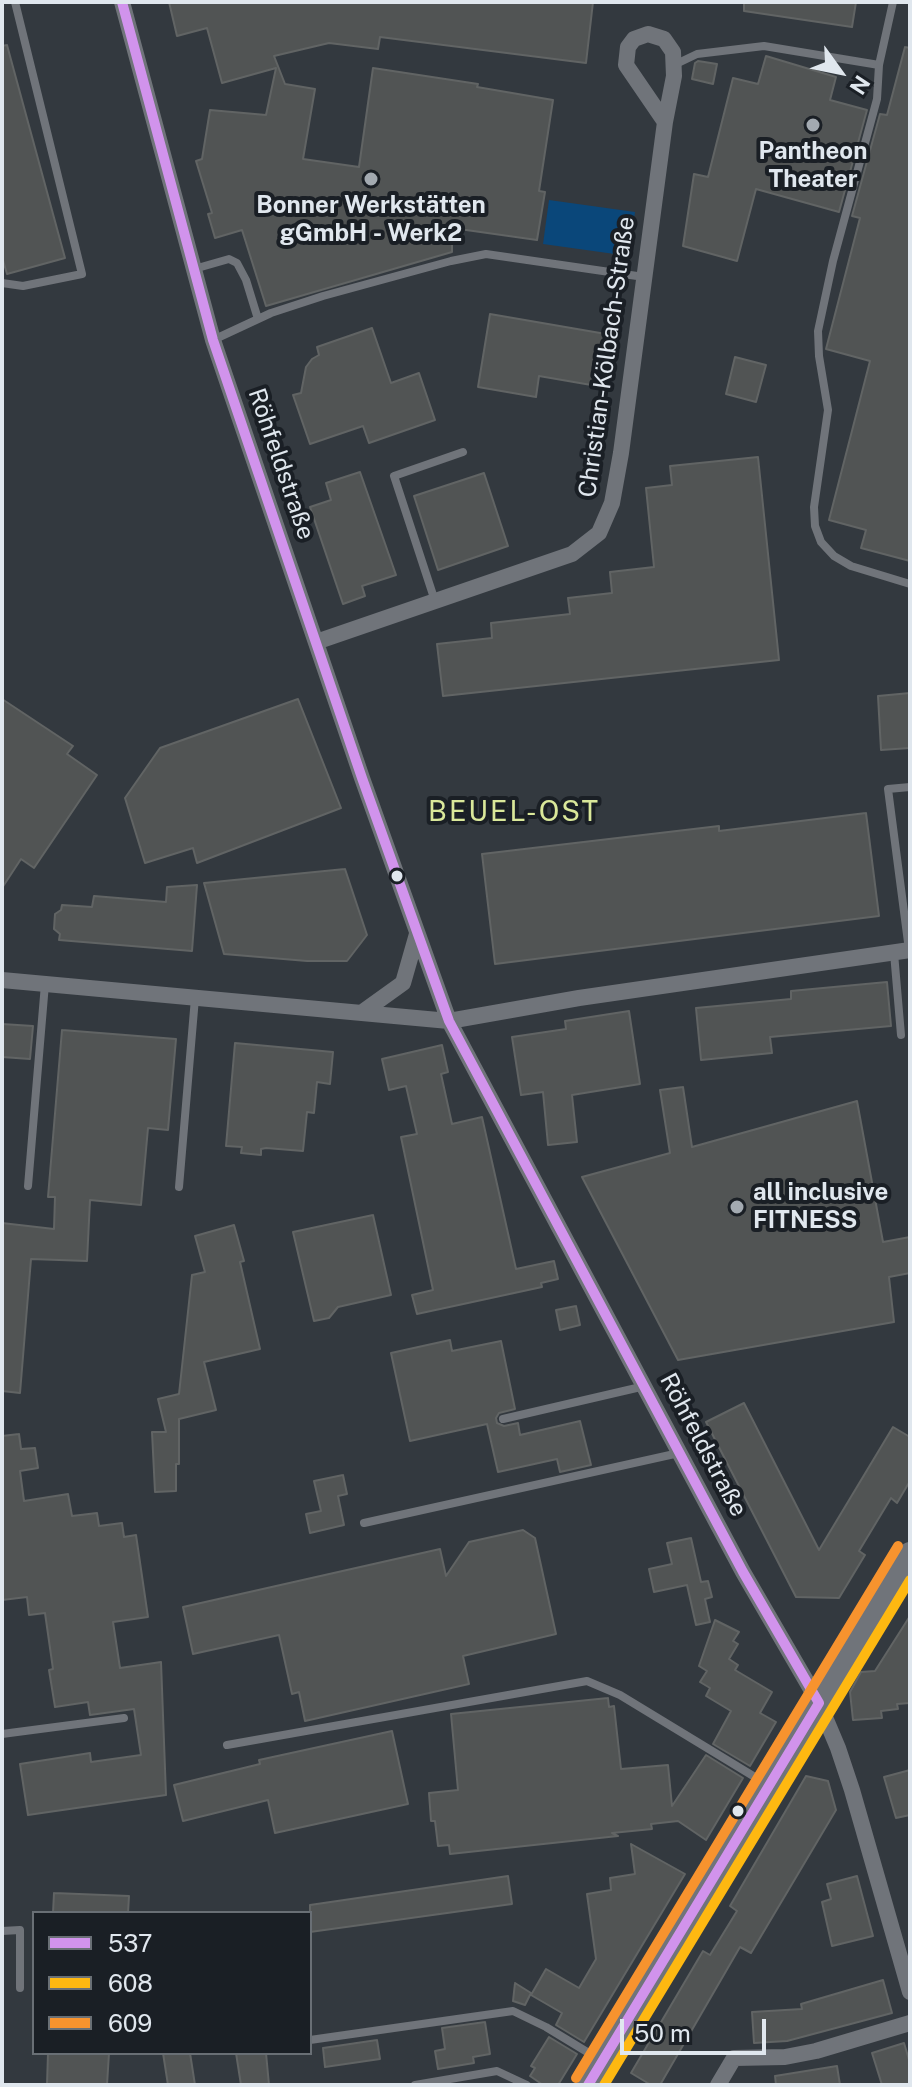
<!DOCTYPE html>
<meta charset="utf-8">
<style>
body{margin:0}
#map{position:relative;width:912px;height:2087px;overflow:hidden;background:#33393f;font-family:"Public Sans",sans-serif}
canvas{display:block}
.frame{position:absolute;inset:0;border:4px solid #e0e7ee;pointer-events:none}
.legend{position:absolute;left:32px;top:1911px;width:280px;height:144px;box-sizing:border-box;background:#1a1f25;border:2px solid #696f75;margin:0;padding:10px 14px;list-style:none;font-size:24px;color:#e0e7ee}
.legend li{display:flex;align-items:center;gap:16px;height:40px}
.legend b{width:40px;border:2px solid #696f75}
.north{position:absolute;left:800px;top:32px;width:80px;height:80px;-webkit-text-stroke:6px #1a1f25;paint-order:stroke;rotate:123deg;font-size:22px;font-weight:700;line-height:32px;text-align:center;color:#e0e7ee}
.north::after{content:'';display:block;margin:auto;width:28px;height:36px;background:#e0e7ee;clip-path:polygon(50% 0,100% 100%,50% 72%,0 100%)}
.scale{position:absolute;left:620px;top:2019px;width:146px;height:36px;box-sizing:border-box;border:4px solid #e0e7ee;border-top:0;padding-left:10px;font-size:24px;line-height:28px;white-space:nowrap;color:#e0e7ee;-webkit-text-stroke:6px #1a1f25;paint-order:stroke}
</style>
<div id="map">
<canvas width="912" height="2087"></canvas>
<div class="frame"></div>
<ul class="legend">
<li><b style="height:10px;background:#d193ec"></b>537</li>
<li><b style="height:10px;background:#feb811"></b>608</li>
<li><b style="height:10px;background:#f7932e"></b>609</li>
</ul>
<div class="north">N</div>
<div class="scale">50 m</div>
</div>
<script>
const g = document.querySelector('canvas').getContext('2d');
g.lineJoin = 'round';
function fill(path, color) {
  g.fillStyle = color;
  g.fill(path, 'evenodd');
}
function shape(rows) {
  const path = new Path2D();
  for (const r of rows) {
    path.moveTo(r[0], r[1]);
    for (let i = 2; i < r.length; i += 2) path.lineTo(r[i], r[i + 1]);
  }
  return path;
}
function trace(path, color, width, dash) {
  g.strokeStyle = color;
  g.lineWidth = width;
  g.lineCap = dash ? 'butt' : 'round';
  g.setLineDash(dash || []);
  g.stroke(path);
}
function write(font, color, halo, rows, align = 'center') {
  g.font = font + ' "Public Sans",sans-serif';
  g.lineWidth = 8;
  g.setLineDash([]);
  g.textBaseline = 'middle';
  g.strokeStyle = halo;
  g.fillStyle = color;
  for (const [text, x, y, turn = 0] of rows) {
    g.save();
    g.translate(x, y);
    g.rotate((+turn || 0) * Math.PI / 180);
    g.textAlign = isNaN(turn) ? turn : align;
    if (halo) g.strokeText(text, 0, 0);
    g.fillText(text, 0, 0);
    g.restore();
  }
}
const green = shape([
 [549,200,635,212,629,256,543,244]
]);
const building = shape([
 [169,2,593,2,586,63,380,37,378,49,329,43,274,56,285,84,315,89,303,159,359,167,373,68,478,84,477,87,553,100,539,191,545,192,537,240,452,228,452,252,266,306,242,230,215,238,208,214,212,213,196,161,202,159,210,110,266,115,276,68,222,83,207,28,177,36,169,2],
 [744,2,856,2,852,27,744,11,744,2],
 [7,45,65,258,7,274,2,257,2,46,7,45],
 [905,47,910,48,910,561,861,548,866,530,829,520,870,361,826,349,860,218,852,216,880,114,887,115,905,47],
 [766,56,836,77,830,100,867,110,839,212,756,189,737,261,683,246,694,174,708,177,733,78,758,84,766,56],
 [698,61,717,64,713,84,692,79,695,63,698,61],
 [490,314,606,334,597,386,539,376,536,397,478,387,490,314],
 [372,328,391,383,419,373,435,420,369,443,363,426,310,444,293,395,301,393,306,367,312,359,319,355,317,347,372,328],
 [735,357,766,365,756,402,726,394,735,357],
 [758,457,779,660,443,696,437,644,492,638,491,623,570,614,568,598,612,593,610,572,654,567,646,488,672,485,670,466,758,457],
 [360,472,396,575,362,586,365,596,343,604,310,507,331,500,326,483,360,472],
 [484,473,508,546,438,570,414,496,484,473],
 [910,693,910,748,881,750,878,696,910,693],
 [2,699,73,746,67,754,97,775,34,868,21,859,2,888,2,699],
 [298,699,341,808,197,863,193,848,145,863,125,798,160,748,298,699],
 [866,813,879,916,495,964,482,854,719,826,719,831,866,813],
 [345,869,367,935,347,961,307,961,224,954,204,883,345,869],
 [197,885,192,951,59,940,60,934,54,929,55,914,61,910,62,905,92,907,94,896,166,902,167,887,197,885],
 [887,982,891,1026,770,1037,772,1053,701,1060,696,1008,791,999,791,991,887,982],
 [629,1011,640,1084,572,1095,577,1142,548,1145,543,1092,521,1095,512,1037,566,1029,565,1021,629,1011],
 [2,1024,33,1026,30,1059,2,1057,2,1024],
 [62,1030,176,1039,168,1130,148,1128,141,1205,90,1200,87,1261,31,1259,20,1393,2,1391,2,1223,54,1229,55,1197,48,1197,62,1030],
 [235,1043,333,1052,330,1084,317,1082,314,1113,307,1112,303,1151,266,1148,261,1149,261,1155,241,1153,242,1147,226,1146,235,1043],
 [442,1045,448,1072,441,1074,452,1124,482,1117,516,1269,554,1261,558,1279,541,1283,542,1287,417,1314,412,1295,433,1290,401,1137,417,1134,406,1086,389,1090,382,1059,442,1045],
 [683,1087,692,1147,857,1101,883,1242,910,1237,910,1273,889,1277,894,1322,678,1360,582,1177,670,1153,660,1090,683,1087],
 [373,1215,391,1295,338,1307,329,1318,314,1321,293,1232,373,1215],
 [234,1225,244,1261,240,1262,260,1349,204,1362,216,1410,179,1419,179,1464,176,1464,176,1491,155,1492,152,1432,166,1432,158,1399,179,1394,192,1275,205,1272,195,1236,234,1225],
 [576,1306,580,1325,560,1330,556,1310,576,1306],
 [450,1340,452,1351,501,1341,515,1409,499,1413,496,1418,497,1423,504,1426,518,1423,520,1435,580,1421,591,1465,560,1472,557,1459,498,1472,487,1424,410,1441,391,1353,450,1340],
 [744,1403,819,1550,893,1427,910,1437,910,1481,897,1503,891,1498,859,1551,865,1555,839,1598,796,1597,706,1422,744,1403],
 [19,1434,21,1449,35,1448,38,1468,20,1471,24,1501,68,1494,72,1516,97,1513,99,1526,122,1523,124,1537,136,1535,148,1617,113,1622,120,1668,161,1662,166,1795,28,1815,20,1764,90,1753,91,1762,141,1755,134,1709,90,1715,88,1702,55,1707,49,1670,53,1669,45,1613,29,1615,27,1597,2,1600,2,1436,19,1434],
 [343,1475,347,1494,338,1496,344,1525,310,1533,306,1514,321,1511,314,1481,343,1475],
 [523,1530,535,1538,556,1634,463,1656,469,1684,305,1721,299,1692,292,1694,279,1635,193,1654,183,1607,440,1549,446,1576,469,1542,523,1530],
 [691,1538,701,1582,708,1581,712,1597,705,1599,710,1622,696,1625,687,1585,654,1592,649,1569,672,1564,667,1543,691,1538],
 [910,1616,910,1703,897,1704,898,1709,881,1711,882,1718,853,1720,850,1692,861,1672,875,1671,910,1616],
 [715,1620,739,1632,733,1641,738,1644,729,1659,738,1665,735,1670,772,1692,760,1713,776,1722,750,1766,713,1744,731,1711,706,1696,710,1688,700,1682,707,1671,699,1666,715,1620],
 [608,1698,609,1707,614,1706,621,1769,668,1765,672,1806,706,1755,743,1778,706,1840,678,1821,651,1824,652,1829,612,1833,618,1836,450,1854,449,1845,438,1846,435,1821,431,1821,429,1793,458,1790,451,1714,608,1698],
 [392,1731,408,1804,275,1833,268,1800,183,1821,174,1785,260,1764,259,1760,392,1731],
 [910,1770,910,1815,896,1818,884,1777,910,1770],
 [806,1776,828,1781,836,1810,751,1953,740,1947,660,2085,651,2085,631,2073,703,1951,710,1955,737,1911,730,1906,806,1776],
 [631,1844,685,1874,584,2042,556,2025,562,2013,531,1995,546,1969,579,1988,596,1959,587,1894,611,1890,610,1878,635,1874,631,1844],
 [508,1876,512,1904,310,1932,310,1905,508,1876],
 [857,1876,873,1936,832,1946,822,1902,831,1899,827,1884,857,1876],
 [54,1893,129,1896,128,1913,53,1913,54,1893],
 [883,1980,892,2013,787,2041,754,2043,752,2012,802,2009,801,2004,883,1980],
 [515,1983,531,1993,525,2005,513,2001,515,1983],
 [485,2022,490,2054,473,2057,474,2063,438,2069,435,2051,445,2049,442,2028,485,2022],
 [549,2037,577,2054,558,2085,543,2085,530,2076,535,2068,531,2066,549,2037],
 [377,2040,380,2059,325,2067,323,2048,377,2040],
 [904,2043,910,2063,910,2085,882,2085,872,2053,904,2043],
 [48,2053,109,2053,107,2085,47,2085,48,2053],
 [163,2053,190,2053,195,2085,168,2085,163,2053],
 [236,2053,266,2053,269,2085,241,2085,236,2053],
 [837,2066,840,2085,776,2085,775,2076,837,2066]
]);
const lane = shape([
 [674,65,697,54,764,46,879,65,893,2],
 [879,65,877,99,833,261,818,331,819,356,828,410,814,507,815,526,821,542,834,556,851,566,910,584],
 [194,269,229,259,237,263,246,280,258,319],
 [2,283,23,286,82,274,15,2],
 [213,340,271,313,323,296,451,261,486,254,644,277],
 [435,601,394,476,463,452],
 [909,950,888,789,910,787],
 [894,953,901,1035],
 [28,1186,45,984],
 [179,1187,195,998],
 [503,1419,645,1386],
 [364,1523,679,1453],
 [2,1734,124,1718],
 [227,1745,587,1681,620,1695,768,1785],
 [2,1931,20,1930,20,1988],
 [310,2040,513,2011,546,2027,602,2061],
 [415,2085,497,2071,527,2085]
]);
const street = shape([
 [122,2,213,340,362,778,449,1021,743,1572,819,1703,838,1748,852,1790,910,1992],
 [316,642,572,554,599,533,612,503,621,453,665,122,626,65,628,47,634,39,648,34,664,39,673,52,674,76,665,122],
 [2,980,449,1021,579,998,910,950],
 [364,1011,403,983,417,934],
 [718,2085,734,2058,785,2057,816,2051,910,2023]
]);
const secondary = shape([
 [588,2085,910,1553]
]);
const bus1 = shape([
 [122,2,213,340,362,778,449,1021,743,1572,819,1703],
 [588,2085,819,1703]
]);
const bus2 = shape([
 [604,2085,910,1580]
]);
const bus3 = shape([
 [576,2078,898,1546]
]);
const markers = [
 [813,125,8,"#a3aab1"],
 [371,179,8,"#a3aab1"],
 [397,876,7,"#e0e7ee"],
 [737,1207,8,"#a3aab1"],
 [738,1811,7,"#e0e7ee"]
];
const poiNames = [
 ["Pantheon",813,152],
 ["Theater",813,180],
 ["Bonner Werkstätten",371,206],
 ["gGmbH - Werk2",371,234],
 ["all inclusive",753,1193,"left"],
 ["FITNESS",753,1221,"left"]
];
const streetNames = [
 ["Christian-Kölbach-Straße",607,357,-82],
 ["Röhfeldstraße",281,464,71],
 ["Röhfeldstraße",703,1445,62]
];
const quarterNames = [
 ["BEUEL-OST",514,812]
];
fill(green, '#0a477a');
fill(building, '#515454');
trace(building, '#616464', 2);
trace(lane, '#70747a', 8);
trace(street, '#70747a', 16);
trace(secondary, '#70747a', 22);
trace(bus1, '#d193ec', 10);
trace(bus2, '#feb811', 10);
trace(bus3, '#f7932e', 10);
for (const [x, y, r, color] of markers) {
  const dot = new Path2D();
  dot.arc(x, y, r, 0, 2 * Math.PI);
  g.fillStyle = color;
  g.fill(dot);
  trace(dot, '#1a1f25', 3);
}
write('bold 24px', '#e0e7ee', '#1a1f25', poiNames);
write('24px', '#e0e7ee', '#1a1f25', streetNames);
g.letterSpacing = '2px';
write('28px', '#dae89a', '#1a1f25', quarterNames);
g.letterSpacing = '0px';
</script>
